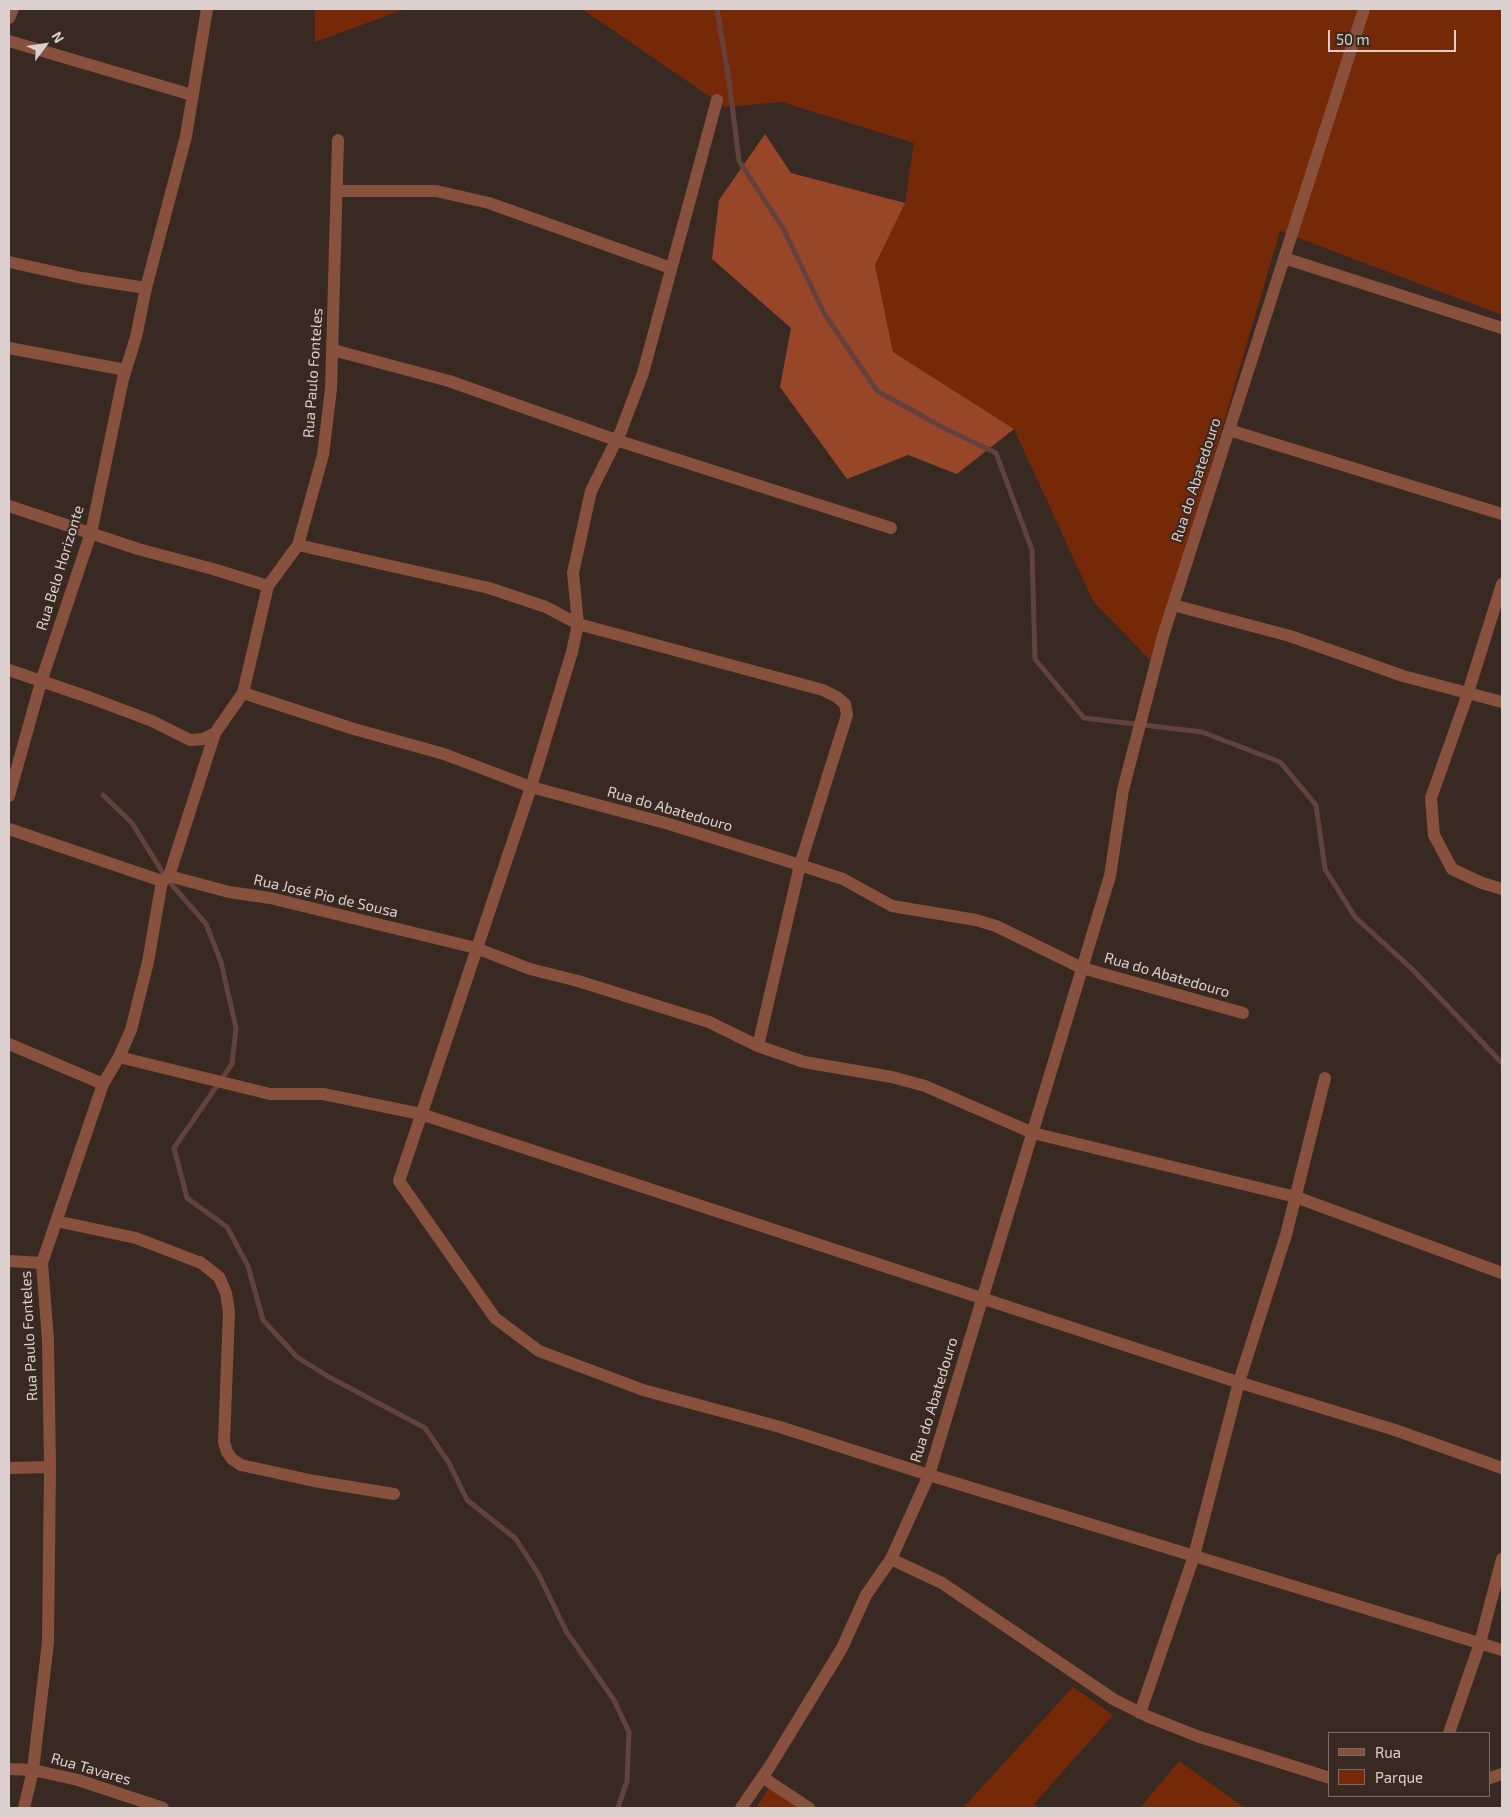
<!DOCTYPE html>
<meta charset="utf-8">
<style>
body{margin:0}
#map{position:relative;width:1511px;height:1817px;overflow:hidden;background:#392923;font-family:"Exo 2",sans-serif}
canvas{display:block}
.frame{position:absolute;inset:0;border:10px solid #dbd0cd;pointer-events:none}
.legend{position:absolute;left:1328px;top:1732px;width:162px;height:65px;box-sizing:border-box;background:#392923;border:1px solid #7a6c67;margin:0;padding:6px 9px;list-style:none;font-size:15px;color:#dbd0cd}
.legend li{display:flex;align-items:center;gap:10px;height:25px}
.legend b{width:25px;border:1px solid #7a6c67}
.north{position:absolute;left:20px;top:20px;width:50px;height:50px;-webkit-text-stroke:4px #392923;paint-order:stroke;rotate:59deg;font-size:14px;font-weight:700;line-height:20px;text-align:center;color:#dbd0cd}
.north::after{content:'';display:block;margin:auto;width:18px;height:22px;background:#dbd0cd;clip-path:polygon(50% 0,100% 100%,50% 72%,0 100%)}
.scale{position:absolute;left:1328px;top:30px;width:128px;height:22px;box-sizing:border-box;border:2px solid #dbd0cd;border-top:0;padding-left:6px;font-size:15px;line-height:18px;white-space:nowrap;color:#dbd0cd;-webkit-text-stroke:4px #392923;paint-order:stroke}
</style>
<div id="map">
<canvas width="1511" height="1817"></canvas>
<div class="frame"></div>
<ul class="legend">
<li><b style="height:6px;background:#88513d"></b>Rua</li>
<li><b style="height:14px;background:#762907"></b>Parque</li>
</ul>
<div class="north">N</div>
<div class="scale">50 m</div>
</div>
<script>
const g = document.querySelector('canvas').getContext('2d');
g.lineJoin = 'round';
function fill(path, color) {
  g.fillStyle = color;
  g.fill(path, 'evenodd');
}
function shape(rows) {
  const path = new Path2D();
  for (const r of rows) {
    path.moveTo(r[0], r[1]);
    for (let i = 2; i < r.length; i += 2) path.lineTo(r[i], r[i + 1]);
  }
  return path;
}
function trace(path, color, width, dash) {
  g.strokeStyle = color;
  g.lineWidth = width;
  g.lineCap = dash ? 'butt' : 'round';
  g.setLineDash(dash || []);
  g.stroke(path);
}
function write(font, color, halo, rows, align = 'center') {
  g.font = font + ' "Exo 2",sans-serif';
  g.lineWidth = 4;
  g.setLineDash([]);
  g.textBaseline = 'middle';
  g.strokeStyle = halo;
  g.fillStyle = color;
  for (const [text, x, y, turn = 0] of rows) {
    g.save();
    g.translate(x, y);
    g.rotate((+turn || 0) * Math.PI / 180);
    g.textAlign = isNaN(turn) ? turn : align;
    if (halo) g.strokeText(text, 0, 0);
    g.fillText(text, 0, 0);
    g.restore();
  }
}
const green = shape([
 [315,9,405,9,315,42],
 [582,9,1502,9,1502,315,1280,231,1153,663,1093,601,1014,429,893,352,875,265,905,203,914,143,782,102,725,107],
 [1073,1687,1113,1715,1034,1804,1038,1808,963,1808],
 [1179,1761,1245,1808,1140,1808],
 [769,1788,798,1808,756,1808]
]);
const forest = shape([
 [765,134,791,173,905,203,875,265,893,352,1014,429,957,474,908,455,847,479,780,387,791,328,712,259,719,200]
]);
const stream = shape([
 [717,9,729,80,739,161,783,228,824,313,877,391,942,427,996,453,1032,550,1035,659,1084,718,1202,732,1280,762,1316,805,1325,869,1355,917,1412,969,1502,1063],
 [103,795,132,823,166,878,206,924,221,962,236,1028,232,1064,174,1148,187,1198,227,1227,248,1266,263,1320,297,1357,329,1377,425,1428,449,1463,467,1500,516,1539,539,1575,566,1631,614,1700,629,1732,627,1781,618,1808]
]);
const minor = shape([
 [9,18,13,9],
 [9,41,192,95],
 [717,100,643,373,621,431,591,491,573,573,578,624,572,652,531,787,399,1181,495,1318,539,1351,643,1390,780,1427,929,1475,1502,1650],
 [337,191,436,191,489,203,671,268],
 [1284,258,1502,328],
 [9,262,82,278,146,288],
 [9,348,126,370],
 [333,350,449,381,616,440,891,528],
 [1229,430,1502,514],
 [9,506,138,549,213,569,268,586],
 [298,545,489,588,546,607,578,624,823,690,837,697,845,704,847,715,800,865,758,1046],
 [1502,584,1466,699,1431,798,1434,835,1452,869,1482,883,1502,889],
 [1173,605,1290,636,1403,676,1502,702],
 [9,670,91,698,152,721,190,740,203,739,215,733],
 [243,693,354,729,444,754,531,787,669,824,800,865,843,879,892,906,976,920,996,926,1082,968,1243,1013],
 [9,796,41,682,91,533,123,379,136,337,146,288,186,136,207,9],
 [9,829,162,881],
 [169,876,229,892,270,898,476,948,530,969,578,981,709,1022,758,1046,804,1062,892,1077,925,1086,1033,1133,1296,1197,1502,1273],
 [164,880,169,876,215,733,243,693,268,586,298,545,323,455,331,389,338,140],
 [9,1044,103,1084],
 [119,1057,270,1094,323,1094,421,1114,1228,1379,1395,1430,1502,1468],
 [56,1221,136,1238,201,1263],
 [9,1261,42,1263],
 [200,1262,219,1277,226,1293,229,1312,224,1442,227,1452,232,1459,241,1465,314,1481,394,1494],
 [9,1468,50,1467],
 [891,1559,942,1583,1113,1699,1149,1717,1197,1736,1330,1778],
 [1140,1713,1194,1556,1239,1382,1286,1235,1325,1078],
 [1449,1733,1480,1643,1502,1559],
 [9,1769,33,1770,78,1780,163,1808],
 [762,1777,809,1808],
 [1490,1778,1502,1774],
 [24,1808,33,1770,48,1642,50,1467,48,1340,42,1263,103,1084,119,1057,131,1030,148,962,162,881],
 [741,1808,770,1766,842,1648,866,1595,891,1559,929,1475,1110,876,1123,790,1163,636,1364,9]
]);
const streetNames = [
 ["Rua Paulo Fonteles",313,373,-86],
 ["Rua do Abatedouro",1196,480,-72],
 ["Rua Belo Horizonte",60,568,-73],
 ["Rua do Abatedouro",670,809,16],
 ["Rua José Pio de Sousa",326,896,13],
 ["Rua do Abatedouro",1167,975,16],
 ["Rua Paulo Fonteles",29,1336,-93],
 ["Rua do Abatedouro",934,1400,-73],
 ["Rua Tavares",91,1769,16]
];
fill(green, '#762907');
fill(forest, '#974628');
trace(stream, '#62423e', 5);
trace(minor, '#88513d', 12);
write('15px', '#dbd0cd', '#392923', streetNames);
</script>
